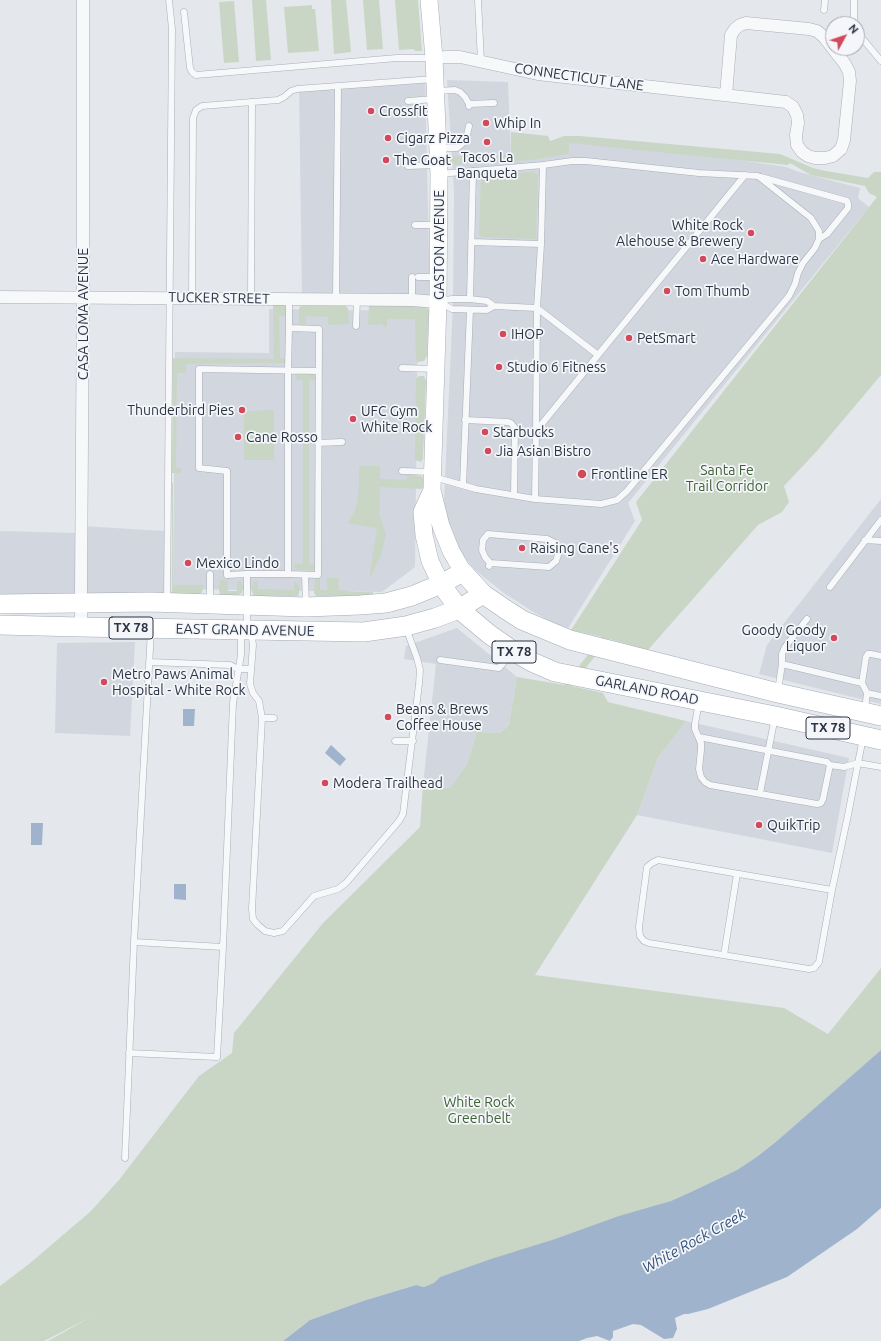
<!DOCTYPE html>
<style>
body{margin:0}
#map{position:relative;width:881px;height:1341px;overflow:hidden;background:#e4e7ec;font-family:Ubuntu,sans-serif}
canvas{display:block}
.north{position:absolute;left:825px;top:16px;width:40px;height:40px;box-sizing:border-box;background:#f4f6f9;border:1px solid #a4a8b1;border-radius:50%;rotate:50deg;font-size:11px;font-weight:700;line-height:16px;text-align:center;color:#2b3445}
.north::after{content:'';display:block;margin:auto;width:14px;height:18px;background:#d1495b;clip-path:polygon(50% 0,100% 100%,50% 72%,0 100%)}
</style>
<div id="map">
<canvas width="881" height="1341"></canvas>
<div class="north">N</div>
</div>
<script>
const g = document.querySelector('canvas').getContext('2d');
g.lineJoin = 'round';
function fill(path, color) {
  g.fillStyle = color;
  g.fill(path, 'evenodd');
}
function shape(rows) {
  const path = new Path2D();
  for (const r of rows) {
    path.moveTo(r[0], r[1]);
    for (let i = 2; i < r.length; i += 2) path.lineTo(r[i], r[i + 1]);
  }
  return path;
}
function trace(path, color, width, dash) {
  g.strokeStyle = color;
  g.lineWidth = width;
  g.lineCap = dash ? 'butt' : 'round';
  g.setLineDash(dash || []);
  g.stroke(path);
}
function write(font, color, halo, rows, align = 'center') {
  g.font = font + ' Ubuntu,sans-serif';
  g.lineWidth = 3.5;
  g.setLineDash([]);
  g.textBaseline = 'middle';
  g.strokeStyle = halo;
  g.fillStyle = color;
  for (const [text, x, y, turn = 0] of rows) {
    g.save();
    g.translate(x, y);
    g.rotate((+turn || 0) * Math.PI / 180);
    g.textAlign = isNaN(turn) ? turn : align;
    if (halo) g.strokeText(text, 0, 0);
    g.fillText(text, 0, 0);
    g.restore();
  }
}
const built = shape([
 [425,77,430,298,302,294,299,86],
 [447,80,508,82,511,158,567,154,571,141,727,158,786,167,799,172,860,188,858,198,869,207,628,503,635,521,568,628,551,622,535,613,504,593,475,570,452,542,445,519,444,502,453,304,454,191],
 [269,309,418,311,415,567,382,592,173,589,175,352,269,353],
 [881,499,881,704,759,674,767,645],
 [81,526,165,531,165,597,80,594],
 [0,531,77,533,75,596,0,597],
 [457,628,517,677,509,723,500,733,477,732,467,764,450,788,423,785,436,664,404,659,406,646],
 [135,642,130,736,55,733,57,643],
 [686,721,849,758,832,853,637,815,658,758]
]);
const green = shape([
 [252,0,266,0,271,60,256,61],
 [331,0,346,0,351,52,334,54],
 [363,0,379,0,383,49,367,50],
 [395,0,418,0,422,51,416,51,413,49,399,50],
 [234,1,239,62,224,63,219,2],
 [312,5,312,9,315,9,319,51,288,53,284,7],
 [511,132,548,136,550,141,564,136,580,136,780,154,813,168,826,171,868,178,874,172,881,172,881,375,817,451,784,486,789,502,782,512,758,525,648,650,609,639,571,686,603,693,608,702,686,721,658,758,637,815,535,975,784,1008,828,1034,881,968,881,1050,778,1140,758,1156,737,1170,693,1191,671,1201,440,1277,435,1283,424,1287,416,1285,363,1301,310,1320,283,1341,48,1341,91,1317,44,1341,0,1341,0,1286,29,1264,90,1212,119,1180,199,1076,232,1053,234,1033,323,923,420,827,423,785,450,788,467,764,477,732,500,733,509,724,517,677,564,685,602,637,571,630,642,520,636,502,877,197,869,193,865,186,811,175,790,163,788,165,570,143,568,154,531,160,450,165,450,157,511,154],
 [533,172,537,174,538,176,536,237,534,239,530,239,483,237,481,236,479,234,481,177,484,175],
 [273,305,282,305,285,306,286,308,287,316,279,316,280,358,287,359,285,363,186,364,186,372,184,373,177,373,176,467,181,468,181,473,172,473,173,358,274,359],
 [369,305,424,306,427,308,429,310,427,356,424,361,417,362,416,360,415,319,387,319,387,327,383,327,383,324,368,325],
 [301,306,346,306,348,309,349,324,328,325,328,317,306,316,306,326,303,326,299,323,299,308],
 [300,373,314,374,317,379,317,380,309,380,309,564,317,565,316,567,313,570,298,570,295,568,294,564,303,564,303,380,295,380,296,376],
 [419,376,424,376,426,381,423,459,421,462,415,460,416,379],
 [274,410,274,460,244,460,244,415,248,411],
 [359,466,380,466,380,479,407,480,407,475,409,474,421,476,423,478,423,488,421,489,380,487,379,513,386,535,381,555,369,580,377,528,348,523,356,508,359,487],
 [172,483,173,483,173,585,204,585,202,592,199,595,173,595,172,592],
 [320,578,320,590,327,590,327,578,339,578,338,590,357,592,373,592,373,594,372,596,316,596,314,593,315,579],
 [220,580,228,580,228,591,237,591,237,581,241,581,243,587,242,593,238,595,220,595,218,585,220,585],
 [258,580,258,589,294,590,294,581,299,585,299,593,298,596,254,596,252,592,252,586,254,582]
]);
const water = shape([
 [183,709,195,709,194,726,183,726],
 [331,745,346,759,340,766,325,753],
 [31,823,43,823,42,845,31,845],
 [174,884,186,884,186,900,174,899],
 [881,1050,881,1208,857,1229,787,1277,708,1309,688,1314,684,1314,675,1318,677,1329,673,1338,664,1339,641,1325,633,1324,613,1331,613,1337,610,1341,597,1336,587,1338,579,1341,283,1341,310,1320,363,1301,416,1285,424,1287,434,1283,440,1277,491,1259,555,1239,619,1216,671,1201,693,1191,737,1170,758,1156,778,1140]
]);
const lane = shape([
 [478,0,481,62],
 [824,10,825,0],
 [184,12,190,68,192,72,196,75,397,58,432,58],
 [854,24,854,0],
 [857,32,881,61],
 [437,91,455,90,460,92,465,97,469,104,469,106],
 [408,101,434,99],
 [469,104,494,103],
 [440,148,457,148,462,144,466,139,469,126],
 [408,166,437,165],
 [761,177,847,201,848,204,848,208,827,234,819,239],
 [415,225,437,225],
 [471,242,541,244,543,165],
 [418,277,437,277],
 [192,298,193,118,196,110,202,106,278,100,284,97,291,91,297,89,434,79],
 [251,298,252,102],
 [336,299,338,86],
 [470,299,473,171],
 [412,300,412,277],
 [440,301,452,299,470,299,487,301,494,306,537,308,598,355],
 [441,303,452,309,487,310,494,306],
 [356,326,357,299],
 [289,328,319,329,318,575,288,574,288,370,289,328,289,299],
 [402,368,435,369],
 [465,420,508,422,511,423,515,428,514,495],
 [536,431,537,308,541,244],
 [318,443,342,442],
 [402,471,431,472],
 [434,477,476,489,535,499,601,504,617,500,627,491,789,296,795,284,798,273,803,263,815,248,819,239,819,231,811,218,758,176,699,173,586,161,572,161,543,165,439,174],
 [463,485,470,310],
 [535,499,536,431,745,175],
 [865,540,881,541],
 [489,566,490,563,549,567,556,561,558,555,557,548,555,543,547,539,488,534,483,540,482,550,485,557,490,563],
 [247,574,227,575,227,471,199,468,199,369,319,371],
 [288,574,247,574,247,630,252,638,253,645,250,684,253,693,259,701,262,718,252,909,253,919,258,925,265,931,274,933,283,931,314,896,338,889,346,883,399,821,403,814,419,684,420,670,417,658,406,628],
 [305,575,306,605],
 [830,587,881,520],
 [167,600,172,29,169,0],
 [210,603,210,574],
 [440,660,499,668,512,653],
 [149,662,230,665,238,669,251,669],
 [782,664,782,654,785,647,807,619],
 [778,691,782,664,862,683],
 [867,693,881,696],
 [699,702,695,724,695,729,701,743,701,750,699,769,701,777,705,782,710,785,817,804,821,803,823,799,830,765,844,767,858,763,863,738],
 [865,710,867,693,862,683,866,657,868,654,871,654,881,656],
 [262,718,274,718],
 [699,737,827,762,830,765],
 [395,741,413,741],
 [760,793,775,717],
 [832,890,658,860,652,863,647,867,639,927,640,936,644,941,649,943,809,969,814,968,819,962,832,890,848,815,858,763,881,767],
 [134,942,223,947],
 [724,955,737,874],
 [129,1053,217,1057,223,947,233,703,241,655,241,638,244,634],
 [125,1158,134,942,151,630]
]);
const street = shape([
 [434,58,447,57,460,57,538,74,786,102,793,107,797,115,798,123,796,135,797,145,802,152,808,156,815,158,825,158,833,156,841,149,844,140,850,81,849,72,845,64,824,37,817,31,809,29,746,23,740,25,735,29,731,35,726,95],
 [0,297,412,300,438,302],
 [80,627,82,604,81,593,83,286,83,0]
]);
const secondary = shape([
 [429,0,434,58,439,174,438,302,432,490,441,526,451,551,463,572],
 [432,490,422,512,424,535,430,561,441,584]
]);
const primary = shape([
 [441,584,459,609,489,634,513,651,532,662,555,672,775,716,881,740],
 [0,604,150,602,306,607,360,605,386,603,412,596,441,584,463,572,483,594,505,609,522,620,570,640,778,693,881,716],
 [0,625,80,627,364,632,406,626,435,618,459,609,483,594]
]);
const markers = [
 [371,111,4,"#d1495b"],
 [486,123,4,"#d1495b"],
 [388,138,4,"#d1495b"],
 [487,142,4,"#d1495b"],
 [386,160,4,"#d1495b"],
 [751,233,4,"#d1495b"],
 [703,259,4,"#d1495b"],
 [667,291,4,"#d1495b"],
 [503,334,4,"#d1495b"],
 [629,338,4,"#d1495b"],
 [499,367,4,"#d1495b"],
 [242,410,4,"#d1495b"],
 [353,419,4,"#d1495b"],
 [485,432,4,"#d1495b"],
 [238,437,4,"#d1495b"],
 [488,451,4,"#d1495b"],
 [582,474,5,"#d1495b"],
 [522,548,4,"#d1495b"],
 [188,563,4,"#d1495b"],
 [834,638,4,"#d1495b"],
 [104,682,4,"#d1495b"],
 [388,717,4,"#d1495b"],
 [325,783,4,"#d1495b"],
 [759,825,4,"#d1495b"]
];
const shields = [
 [131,628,44],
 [514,652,44],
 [828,728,44]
];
const shieldNames = [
 ["TX 78",131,628],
 ["TX 78",514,652],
 ["TX 78",828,728]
];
const streetNames = [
 ["CONNECTICUT LANE",579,77,8],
 ["GASTON AVENUE",439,245,-90],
 ["TUCKER STREET",219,298,1],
 ["CASA LOMA AVENUE",83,314,-90],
 ["EAST GRAND AVENUE",245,630,1],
 ["GARLAND ROAD",647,690,11]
];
const poiNames = [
 ["Crossfit",379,111],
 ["Whip In",494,123],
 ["Cigarz Pizza",396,138],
 ["Tacos La",487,157,"center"],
 ["Banqueta",487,173,"center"],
 ["The Goat",394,160],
 ["White Rock",743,225,"right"],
 ["Alehouse & Brewery",743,241,"right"],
 ["Ace Hardware",711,259],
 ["Tom Thumb",675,291],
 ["IHOP",511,334],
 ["PetSmart",637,338],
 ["Studio 6 Fitness",507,367],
 ["Thunderbird Pies",234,410,"right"],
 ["UFC Gym",361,411],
 ["White Rock",361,427],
 ["Starbucks",493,432],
 ["Cane Rosso",246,437],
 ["Jia Asian Bistro",496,451],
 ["Frontline ER",591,474],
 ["Raising Cane's",530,548],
 ["Mexico Lindo",196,563],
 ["Goody Goody",826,630,"right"],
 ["Liquor",826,646,"right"],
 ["Metro Paws Animal",112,674],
 ["Hospital - White Rock",112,690],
 ["Beans & Brews",396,709],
 ["Coffee House",396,725],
 ["Modera Trailhead",333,783],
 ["QuikTrip",767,825]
];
const parkNames = [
 ["Santa Fe",727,470],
 ["Trail Corridor",727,486],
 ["White Rock",479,1102],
 ["Greenbelt",479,1118]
];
const waterNames = [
 ["White Rock Creek",694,1241,-29]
];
fill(built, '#d2d6de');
fill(green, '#c9d6c5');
fill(water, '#9fb4cc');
trace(lane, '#a9aeb7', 7);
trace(street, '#a9aeb7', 13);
trace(secondary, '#a9aeb7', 18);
trace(primary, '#a3abb8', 20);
trace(lane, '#f7f8fa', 6);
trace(street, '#f7f8fa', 12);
trace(secondary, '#fff', 17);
trace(primary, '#fff', 19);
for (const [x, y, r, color] of markers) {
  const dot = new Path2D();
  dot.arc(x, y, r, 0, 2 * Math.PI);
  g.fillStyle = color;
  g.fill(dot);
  trace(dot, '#f4f6f9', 1.5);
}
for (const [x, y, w] of shields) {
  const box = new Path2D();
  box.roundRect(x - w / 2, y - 11, w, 22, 3);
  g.fillStyle = '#f4f6f9';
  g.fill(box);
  trace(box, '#2b3445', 1);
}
write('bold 13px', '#2b3445', null, shieldNames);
write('14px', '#2b3445', '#f4f6f9', streetNames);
write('14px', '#2b3445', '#f4f6f9', poiNames, 'left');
write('14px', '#3f6138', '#f4f6f9', parkNames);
write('italic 15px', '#34527a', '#f4f6f9', waterNames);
</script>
